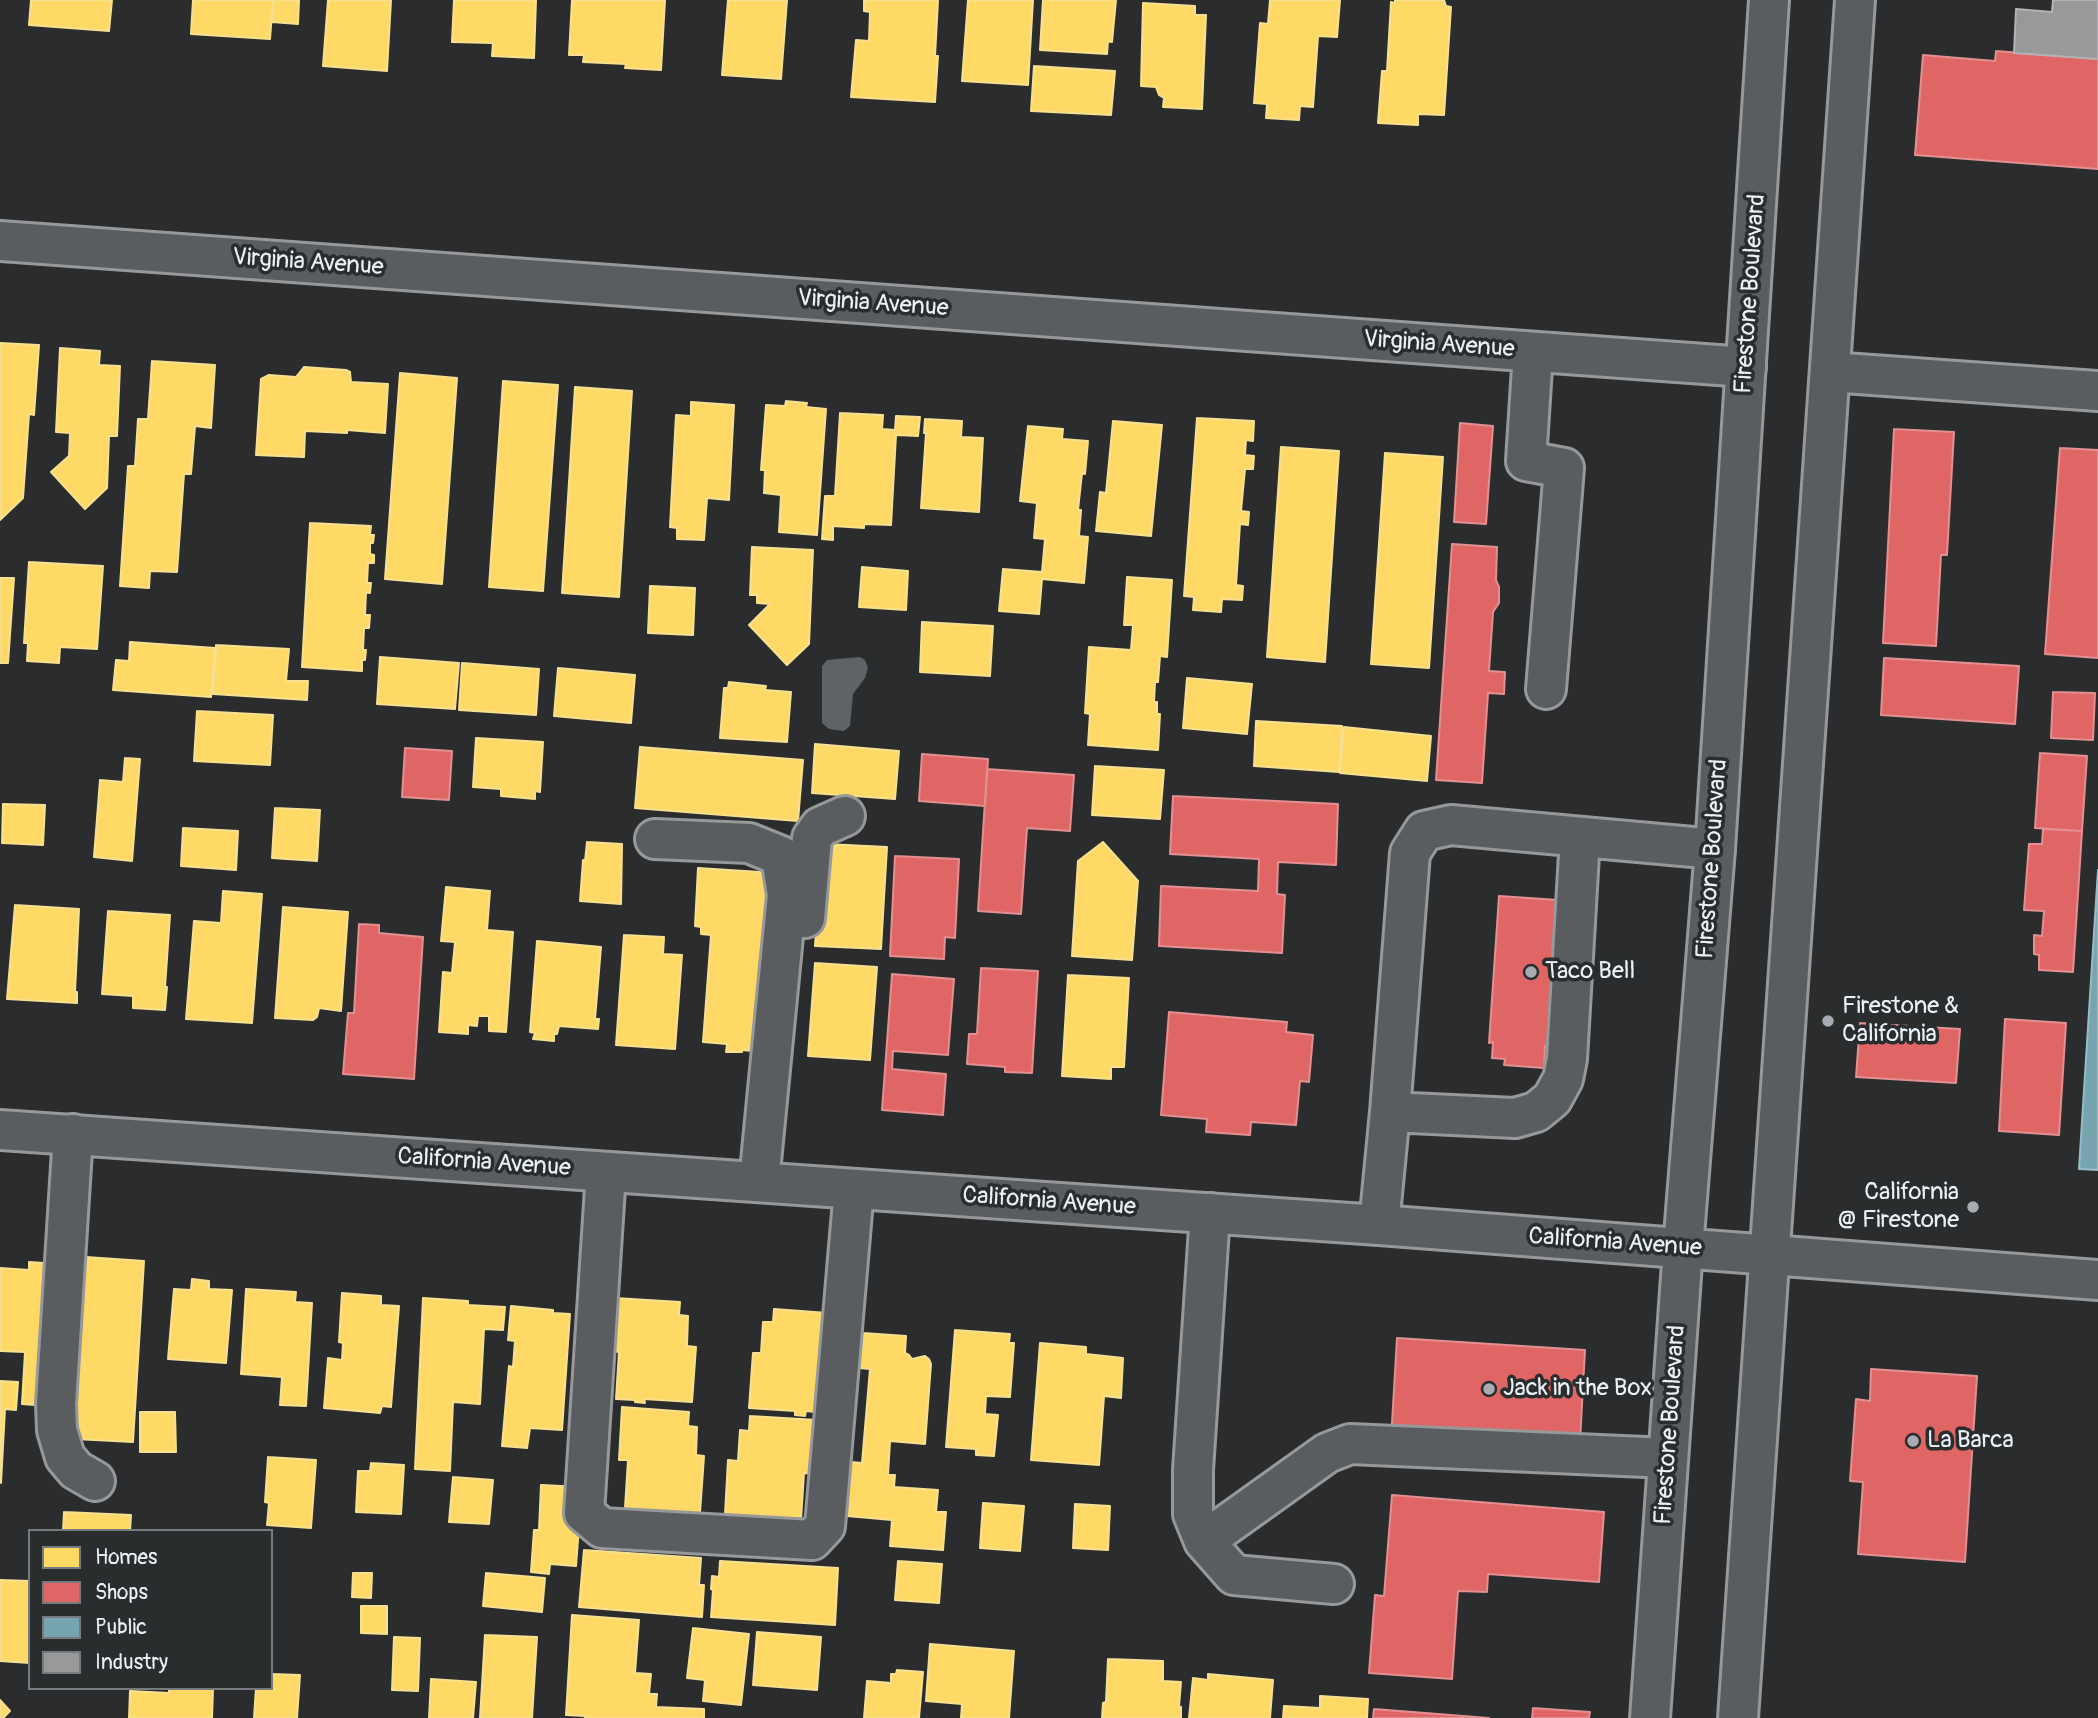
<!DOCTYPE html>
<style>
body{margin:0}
#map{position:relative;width:2098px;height:1718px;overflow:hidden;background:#2b2c2d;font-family:Pangolin,sans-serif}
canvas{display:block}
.legend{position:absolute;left:28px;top:1529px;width:245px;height:161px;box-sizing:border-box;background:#2a2d2e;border:2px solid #767b7f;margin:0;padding:9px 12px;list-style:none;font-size:21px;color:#e8f1f8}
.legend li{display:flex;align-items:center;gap:14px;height:35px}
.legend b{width:35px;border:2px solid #767b7f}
</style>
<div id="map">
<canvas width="2098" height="1718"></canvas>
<ul class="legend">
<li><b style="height:19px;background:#ffd966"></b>Homes</li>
<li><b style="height:19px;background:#e06666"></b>Shops</li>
<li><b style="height:19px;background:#76a5af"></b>Public</li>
<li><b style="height:19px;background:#999"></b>Industry</li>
</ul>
</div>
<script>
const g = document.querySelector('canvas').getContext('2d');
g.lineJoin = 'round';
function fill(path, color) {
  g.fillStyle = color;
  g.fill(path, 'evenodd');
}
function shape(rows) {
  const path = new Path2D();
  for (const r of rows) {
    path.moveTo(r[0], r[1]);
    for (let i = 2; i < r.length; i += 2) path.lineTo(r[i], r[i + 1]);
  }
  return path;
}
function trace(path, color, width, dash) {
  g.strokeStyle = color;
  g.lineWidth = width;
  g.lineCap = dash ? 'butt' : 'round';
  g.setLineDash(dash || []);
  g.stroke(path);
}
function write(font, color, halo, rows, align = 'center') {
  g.font = font + ' Pangolin,sans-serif';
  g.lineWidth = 7;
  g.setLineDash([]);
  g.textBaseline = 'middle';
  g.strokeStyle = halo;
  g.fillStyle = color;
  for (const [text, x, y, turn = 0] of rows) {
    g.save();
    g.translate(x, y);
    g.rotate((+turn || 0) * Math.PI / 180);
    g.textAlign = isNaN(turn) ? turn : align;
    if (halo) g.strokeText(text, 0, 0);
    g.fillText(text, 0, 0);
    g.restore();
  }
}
const water = shape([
 [860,657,865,660,868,668,865,678,853,694,850,726,844,731,829,729,822,723,822,666,827,660]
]);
const homes = shape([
 [31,0,112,0,109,31,29,25,31,0],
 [193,0,273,0,270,39,191,34,193,0],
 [273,0,299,0,298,24,272,22,273,0],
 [328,0,391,0,387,71,323,66,328,0],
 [454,0,536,0,534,58,492,56,493,43,452,42,454,0],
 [572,0,665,0,661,70,625,68,626,64,583,62,584,55,569,55,572,0],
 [728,0,787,0,781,79,722,75,728,0],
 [864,0,938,0,935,56,938,56,935,102,851,97,856,40,869,41,870,12,864,11,864,0],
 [968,0,1033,0,1028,85,962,81,968,0],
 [1043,0,1116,0,1112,42,1108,41,1107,54,1040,50,1043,0],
 [1270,0,1340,0,1337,37,1318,36,1313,107,1300,106,1299,120,1266,118,1267,104,1254,103,1260,23,1268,24,1270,0],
 [1395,0,1444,0,1446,6,1451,7,1444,115,1418,114,1418,125,1378,123,1382,71,1387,71,1391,2,1395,3,1395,0],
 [1143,3,1195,6,1195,15,1206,15,1202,109,1163,107,1164,98,1159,95,1156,87,1141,86,1143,3],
 [1034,66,1115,71,1111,115,1031,111,1034,66],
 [0,343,39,345,34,415,29,414,23,498,0,520,0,343],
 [60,348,100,351,99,365,120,366,117,436,109,436,107,488,85,509,51,472,69,456,70,433,56,432,60,348],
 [152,361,215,365,211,428,195,426,191,474,184,474,177,572,150,571,149,588,120,586,128,466,135,466,138,419,148,419,152,361],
 [304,367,346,370,350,372,351,382,388,384,385,433,347,430,347,433,305,431,304,457,256,455,261,379,269,375,296,377,304,367],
 [400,373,457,378,442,584,385,579,400,373],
 [503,381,558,385,543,591,489,587,503,381],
 [575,387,632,391,619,597,562,593,575,387],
 [786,401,807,403,806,407,826,409,817,535,779,532,781,495,764,493,765,470,761,470,766,405,785,406,786,401],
 [691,402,734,405,729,500,707,498,704,540,677,539,677,528,670,527,676,415,691,416,691,402],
 [840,413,883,415,882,429,895,430,896,416,920,417,918,436,896,435,891,525,864,524,864,528,833,526,833,540,822,539,825,496,835,496,840,413],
 [1197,418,1254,421,1253,441,1246,440,1245,455,1254,456,1253,469,1245,469,1241,511,1249,512,1248,525,1240,524,1236,585,1243,586,1242,600,1222,599,1221,612,1193,610,1194,597,1184,596,1197,418],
 [925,419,962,421,961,437,983,438,979,512,921,508,926,433,924,433,925,419],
 [1113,421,1162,425,1151,536,1096,531,1100,492,1106,493,1113,421],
 [1028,426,1063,429,1062,439,1088,441,1085,474,1082,473,1078,510,1081,510,1079,536,1088,537,1084,583,1042,579,1039,614,999,611,1003,569,1042,572,1045,539,1034,538,1037,503,1020,501,1028,426],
 [1281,447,1339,451,1325,662,1267,657,1281,447],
 [1385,453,1443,457,1429,668,1371,664,1385,453],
 [310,523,371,526,370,535,374,535,373,543,370,543,370,554,374,555,374,563,368,563,367,583,371,583,370,593,366,592,365,615,370,615,369,628,364,628,363,650,366,650,365,660,362,660,362,671,302,667,310,523],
 [752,547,813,550,809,644,787,665,749,625,770,604,757,603,757,595,750,595,752,547],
 [29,562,103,566,97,649,60,647,59,663,27,661,28,643,24,643,29,562],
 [862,567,908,571,906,610,859,607,862,567],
 [1127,577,1172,580,1167,657,1160,656,1158,682,1155,682,1154,702,1157,702,1157,714,1160,714,1158,750,1088,745,1090,714,1085,713,1089,647,1131,650,1133,625,1124,625,1127,577],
 [0,578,14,578,8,663,0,663,0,578],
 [650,586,695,588,693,635,648,633,650,586],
 [922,622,993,626,990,676,920,672,922,622],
 [130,642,215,648,211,697,113,690,116,660,129,661,130,642],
 [216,645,289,649,286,681,308,681,307,700,213,694,216,645],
 [380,657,459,663,455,709,377,704,380,657],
 [462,663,539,669,536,715,459,710,462,663],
 [558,668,635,675,631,723,554,716,558,668],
 [1187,678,1252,684,1247,734,1183,728,1187,678],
 [729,682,766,686,765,690,791,692,787,742,720,738,724,688,728,688,729,682],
 [197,711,273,715,270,765,194,761,197,711],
 [1256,721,1342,726,1339,772,1254,766,1256,721],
 [1344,727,1431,736,1427,781,1340,773,1344,727],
 [476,738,543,742,540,792,535,791,535,799,501,796,501,789,473,787,476,738],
 [815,744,899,751,895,799,812,793,815,744],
 [640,747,803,760,798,821,635,808,640,747],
 [125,758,140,759,132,861,94,857,100,780,123,782,125,758],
 [1095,766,1164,770,1160,819,1092,815,1095,766],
 [3,804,45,805,43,845,2,843,3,804],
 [275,808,320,810,317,861,272,858,275,808],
 [183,828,238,831,236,870,181,866,183,828],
 [587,842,622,844,621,904,580,901,583,860,585,861,587,842],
 [1103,842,1138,881,1132,960,1072,956,1078,861,1103,842],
 [826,844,887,847,881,949,815,946,818,902,826,844],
 [698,868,775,873,763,1052,742,1050,742,1052,726,1052,727,1044,703,1042,711,935,701,934,701,927,695,926,698,868],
 [446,887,490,891,487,930,513,932,506,1032,489,1031,489,1016,478,1016,477,1026,468,1025,468,1034,439,1032,443,972,452,973,455,942,441,941,446,887],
 [223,891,262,894,252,1023,186,1019,194,921,221,923,223,891],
 [15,905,79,909,75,992,77,992,77,1003,7,999,15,905],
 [283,907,348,912,341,1011,319,1008,317,1017,313,1020,275,1018,283,907],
 [108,911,170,915,165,987,167,987,165,1010,133,1008,133,996,102,994,108,911],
 [624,935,664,937,663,954,682,955,675,1049,616,1045,624,935],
 [537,941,601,947,595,1019,599,1019,598,1029,559,1026,557,1034,554,1034,554,1041,533,1039,535,1033,530,1032,537,941],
 [815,963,877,967,870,1060,808,1056,815,963],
 [1068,975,1129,978,1124,1067,1111,1067,1111,1079,1062,1076,1068,975],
 [86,1257,144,1261,133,1442,75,1439,86,1257],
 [29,1262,58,1264,48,1406,22,1404,25,1352,0,1351,0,1268,29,1270,29,1262],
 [192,1279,209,1281,209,1289,232,1290,226,1363,168,1359,174,1289,191,1290,192,1279],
 [246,1289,296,1292,295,1302,312,1303,306,1406,280,1405,282,1377,241,1374,246,1289],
 [342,1293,381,1296,381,1305,399,1306,391,1407,382,1406,380,1413,324,1408,328,1358,342,1360,343,1343,339,1342,342,1293],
 [423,1298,468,1301,468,1305,505,1307,503,1330,484,1329,480,1404,453,1402,450,1471,415,1469,423,1298],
 [615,1298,680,1302,679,1315,688,1316,687,1346,696,1347,692,1402,644,1399,645,1403,635,1402,635,1400,616,1399,619,1352,611,1351,615,1298],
 [511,1306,553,1310,553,1313,570,1314,562,1430,530,1428,527,1448,502,1446,509,1366,513,1367,515,1341,508,1340,511,1306],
 [774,1309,841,1314,825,1413,806,1411,805,1416,795,1415,795,1411,749,1408,753,1353,761,1353,763,1322,773,1322,774,1309],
 [955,1330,1010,1334,1009,1343,1014,1343,1010,1397,986,1396,985,1414,998,1415,994,1456,976,1455,976,1449,946,1447,955,1330],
 [863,1333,906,1336,905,1353,909,1355,912,1359,925,1356,929,1359,931,1364,925,1444,890,1441,888,1475,895,1475,894,1487,938,1490,936,1512,946,1512,943,1550,890,1546,892,1520,847,1516,851,1462,862,1463,870,1369,860,1368,863,1333],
 [1040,1343,1086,1347,1086,1354,1123,1358,1121,1398,1104,1396,1099,1465,1031,1460,1040,1343],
 [0,1381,18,1382,16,1410,5,1409,1,1483,0,1381],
 [622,1407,689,1412,688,1426,697,1427,696,1455,704,1456,700,1513,653,1510,653,1514,641,1512,642,1509,625,1508,628,1460,619,1460,622,1407],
 [140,1412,175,1412,176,1452,140,1452,140,1412],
 [750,1416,817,1420,813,1474,804,1473,801,1519,725,1514,728,1460,738,1461,740,1430,749,1431,750,1416],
 [268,1457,316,1460,311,1528,267,1525,269,1503,265,1502,268,1457],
 [371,1463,404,1465,401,1514,356,1512,358,1471,370,1471,371,1463],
 [453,1477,493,1480,489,1524,449,1522,453,1477],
 [541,1485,582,1487,576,1566,550,1564,549,1574,531,1572,534,1530,539,1530,541,1485],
 [983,1503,1024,1506,1020,1551,980,1548,983,1503],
 [1075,1504,1110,1506,1108,1550,1073,1548,1075,1504],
 [64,1512,131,1515,130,1531,63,1531,64,1512],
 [584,1550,701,1558,699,1585,704,1585,702,1617,579,1607,584,1550],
 [720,1561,838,1568,835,1625,711,1617,713,1590,711,1589,712,1576,719,1577,720,1561],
 [898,1561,942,1564,939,1603,895,1600,898,1561],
 [353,1573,372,1573,371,1598,352,1597,353,1573],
 [486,1573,545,1578,542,1612,483,1606,486,1573],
 [0,1580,30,1581,30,1663,0,1661,0,1580],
 [361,1606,387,1606,387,1634,361,1633,361,1606],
 [572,1615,639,1620,635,1673,651,1674,649,1694,657,1694,656,1707,704,1709,704,1718,585,1718,585,1716,566,1715,572,1615],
 [693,1628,749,1634,741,1705,703,1701,705,1680,687,1678,693,1628],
 [757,1632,821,1637,817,1690,753,1685,757,1632],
 [485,1635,537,1637,532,1718,480,1718,485,1635],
 [394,1637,420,1638,418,1691,392,1690,394,1637],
 [930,1644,1014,1651,1009,1718,961,1718,962,1704,926,1701,930,1644],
 [1108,1659,1163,1661,1163,1681,1181,1682,1179,1706,1181,1707,1181,1718,1102,1718,1103,1703,1106,1702,1108,1659],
 [897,1670,923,1672,919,1718,864,1718,867,1681,891,1683,891,1674,896,1674,897,1670],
 [271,1674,300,1675,297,1718,254,1718,256,1688,271,1688,271,1674],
 [1208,1674,1273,1680,1270,1718,1189,1718,1193,1678,1208,1680,1208,1674],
 [431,1679,476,1682,473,1718,429,1718,431,1679],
 [169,1688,213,1688,212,1718,129,1718,130,1691,169,1693,169,1688],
 [1320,1696,1368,1699,1367,1718,1283,1718,1284,1706,1320,1708,1320,1696],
 [0,1700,10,1711,3,1718,0,1718,0,1700]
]);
const shops = shape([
 [1996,51,2098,59,2098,169,1915,155,1923,55,1995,61,1996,51],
 [1460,423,1493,426,1486,524,1454,522,1460,423],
 [1894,429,1954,432,1947,555,1941,555,1936,646,1883,643,1894,429],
 [2060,448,2098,450,2098,658,2045,654,2060,448],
 [1452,544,1497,547,1496,580,1499,587,1499,603,1493,612,1489,671,1505,672,1504,694,1488,693,1482,783,1436,780,1452,544],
 [1884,658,2019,666,2015,724,1881,715,1884,658],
 [2053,692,2095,693,2093,740,2051,738,2053,692],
 [405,748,452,751,449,800,402,797,405,748],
 [2040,753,2087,756,2082,831,2035,828,2040,753],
 [922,754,988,759,985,806,919,801,922,754],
 [987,769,1074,775,1070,831,1027,828,1021,914,978,911,987,769],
 [1173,796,1338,804,1336,865,1278,862,1277,894,1285,895,1282,953,1159,946,1161,886,1258,891,1259,859,1170,854,1173,796],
 [2043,829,2082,831,2073,972,2039,970,2039,955,2034,954,2034,935,2042,936,2044,911,2024,910,2029,844,2042,844,2043,829],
 [895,856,959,859,955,938,945,937,944,959,890,956,895,856],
 [1499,896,1573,901,1564,1047,1545,1046,1544,1068,1504,1065,1505,1059,1492,1058,1493,1042,1489,1043,1499,896],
 [359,924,379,925,379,933,423,937,414,1079,343,1074,348,1013,354,1013,359,924],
 [981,968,1038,971,1032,1073,1005,1072,1005,1067,967,1064,969,1034,977,1034,981,968],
 [892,974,954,979,948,1055,893,1051,892,1069,946,1074,943,1115,882,1110,892,974],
 [1169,1012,1287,1022,1286,1032,1313,1035,1309,1082,1300,1081,1296,1125,1251,1122,1250,1135,1206,1132,1207,1119,1161,1115,1169,1012],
 [2005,1019,2066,1023,2059,1135,1999,1131,2005,1019],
 [1860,1023,1960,1029,1956,1083,1856,1077,1860,1023],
 [1397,1338,1585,1350,1580,1441,1391,1440,1397,1338],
 [1871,1369,1977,1376,1965,1562,1858,1554,1863,1482,1850,1481,1856,1399,1870,1401,1871,1369],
 [1392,1495,1604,1512,1599,1582,1488,1574,1487,1592,1458,1591,1452,1679,1369,1673,1375,1595,1384,1596,1392,1495],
 [1533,1708,1590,1712,1589,1718,1532,1718,1533,1708],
 [1374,1709,1489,1718,1373,1718,1374,1709]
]);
const public = shape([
 [2098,870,2098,1170,2079,1169,2098,870]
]);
const industry = shape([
 [2053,0,2098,0,2098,59,2014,53,2016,9,2052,12,2053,0]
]);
const minor = shape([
 [0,241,1746,367],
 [1533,352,1526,461,1564,468,1546,689],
 [1830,372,2098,391],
 [655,839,749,843,781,856,787,895,759,1182],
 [805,918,812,838,820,827,845,816],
 [1390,1112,1515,1118,1536,1112,1552,1099,1563,1079,1567,1059,1580,837],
 [73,1134,56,1404,57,1430,65,1457,76,1470,95,1481],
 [606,1172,584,1513,602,1528,812,1540,825,1526,854,1189],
 [1210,1213,1193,1470,1193,1514,1204,1541,1234,1575,1334,1584],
 [1379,1225,1390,1112,1410,853,1424,831,1451,825,1715,849],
 [1204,1541,1327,1453,1350,1444,1668,1458]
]);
const major = shape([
 [0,1130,1379,1225,2098,1280],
 [1650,1718,1683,1248,1715,849,1769,0],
 [1738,1718,1855,0]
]);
const markers = [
 [1531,972,7,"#a6acb1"],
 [1828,1021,7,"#a6acb1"],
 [1973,1207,7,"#a6acb1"],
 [1489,1389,7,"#a6acb1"],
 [1913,1441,7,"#a6acb1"]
];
const streetNames = [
 ["Virginia Avenue",308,263,4],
 ["Firestone Boulevard",1751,294,-86],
 ["Virginia Avenue",873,304,4],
 ["Virginia Avenue",1439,345,4],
 ["Firestone Boulevard",1713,859,-86],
 ["California Avenue",484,1163,4],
 ["California Avenue",1049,1202,4],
 ["California Avenue",1615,1243,4],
 ["Firestone Boulevard",1671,1425,-86]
];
const poiNames = [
 ["Taco Bell",1545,972],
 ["Firestone &",1842,1007],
 ["California",1842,1035],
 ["California",1959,1193,"right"],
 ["@ Firestone",1959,1221,"right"],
 ["Jack in the Box",1503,1389],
 ["La Barca",1927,1441]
];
fill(water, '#5e6365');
fill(homes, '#ffd966');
trace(homes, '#f8e092', 2);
fill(shops, '#e06666');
trace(shops, '#e29092', 2);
fill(public, '#76a5af');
trace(public, '#98bcc5', 2);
fill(industry, '#999');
trace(industry, '#b1b3b6', 2);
trace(minor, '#96989a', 44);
trace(major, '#96989a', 44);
trace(minor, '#5a5d60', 38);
trace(major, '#5a5d60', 38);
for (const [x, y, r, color] of markers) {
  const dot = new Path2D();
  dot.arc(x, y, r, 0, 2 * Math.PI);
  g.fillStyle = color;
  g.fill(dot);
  trace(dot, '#2a2d2e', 2.5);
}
write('24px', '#e8f1f8', '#2a2d2e', streetNames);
write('24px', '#e8f1f8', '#2a2d2e', poiNames, 'left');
</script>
